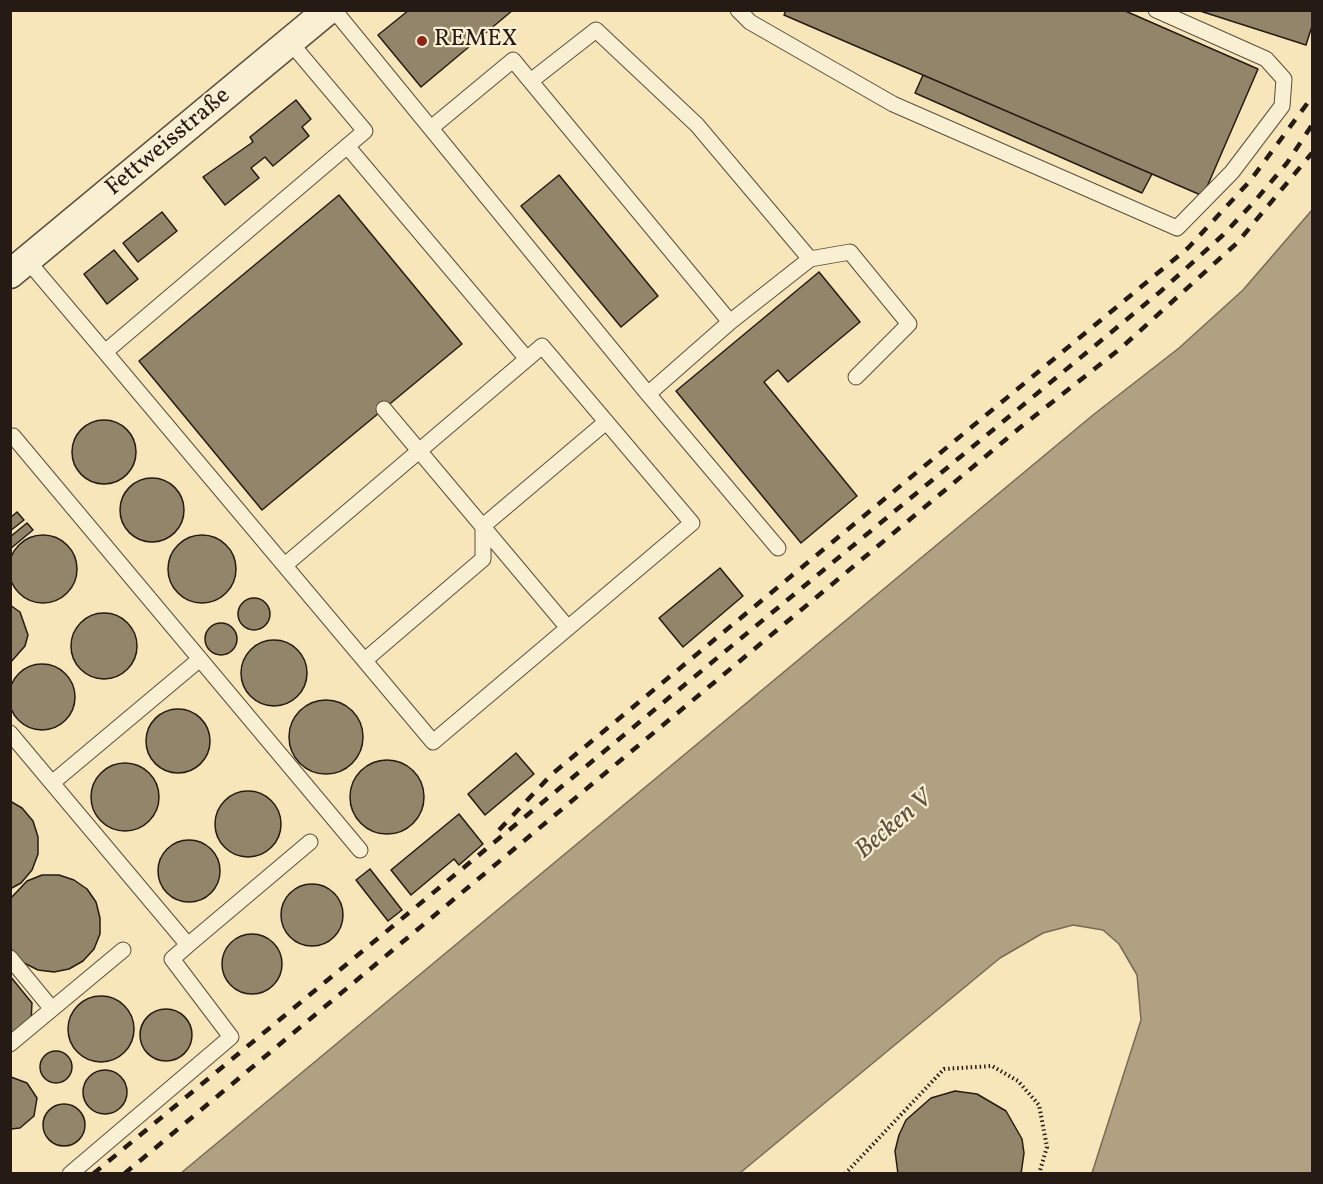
<!DOCTYPE html>
<meta charset="utf-8">
<style>
body{margin:0}
#map{position:relative;width:1323px;height:1184px;overflow:hidden;background:#f6e6ba;font-family:Vollkorn,serif}
canvas{display:block}
.frame{position:absolute;inset:0;border:12px solid #261b14;pointer-events:none}
</style>
<div id="map">
<canvas width="1323" height="1184"></canvas>
<div class="frame"></div>
</div>
<script>
const g = document.querySelector('canvas').getContext('2d');
g.lineJoin = 'round';
function fill(path, color) {
  g.fillStyle = color;
  g.fill(path, 'evenodd');
}
function shape(rows) {
  const path = new Path2D();
  for (const r of rows) {
    if (r.length === 3) {
      path.moveTo(r[0] + r[2], r[1]);
      path.arc(r[0], r[1], r[2], 0, 2 * Math.PI);
      continue;
    }
    path.moveTo(r[0], r[1]);
    for (let i = 2; i < r.length; i += 2) path.lineTo(r[i], r[i + 1]);
  }
  return path;
}
function trace(path, color, width, dash) {
  g.strokeStyle = color;
  g.lineWidth = width;
  g.lineCap = dash ? 'butt' : 'round';
  g.setLineDash(dash || []);
  g.stroke(path);
}
function write(font, color, halo, rows, align = 'center') {
  g.font = font + ' Vollkorn,serif';
  g.lineWidth = 4.5;
  g.setLineDash([]);
  g.textBaseline = 'middle';
  g.strokeStyle = halo;
  g.fillStyle = color;
  for (const [text, x, y, turn = 0] of rows) {
    g.save();
    g.translate(x, y);
    g.rotate((+turn || 0) * Math.PI / 180);
    g.textAlign = isNaN(turn) ? turn : align;
    if (halo) g.strokeText(text, 0, 0);
    g.fillText(text, 0, 0);
    g.restore();
  }
}
const water = shape([
 [1312,210,1312,1173,1092,1173,1141,1020,1137,975,1119,944,1103,930,1073,925,1043,933,1000,958,740,1173,181,1173,1093,415,1179,348,1243,290,1312,210]
]);
const building = shape([
 [409,10,513,10,421,87,378,35,409,10],
 [786,10,1123,10,1258,69,1203,196,784,15,786,10],
 [1312,10,1312,26,1306,45,1200,11,1312,10],
 [923,75,1152,174,1142,193,915,93,923,75],
 [296,100,311,119,302,127,309,136,273,166,265,157,251,168,259,178,225,205,203,177,253,142,250,137,296,100],
 [559,175,658,296,621,327,521,206,559,175],
 [339,195,462,344,262,510,139,361,339,195],
 [162,212,177,231,138,262,123,243,162,212],
 [114,250,138,279,107,304,84,274,114,250],
 [819,272,860,322,788,382,778,370,764,382,857,496,801,543,676,391,819,272],
 [104,452,32],
 [152,510,32],
 [17,512,24,520,10,531,10,518,17,512],
 [27,523,33,530,10,549,10,537,27,523],
 [43,569,34],
 [202,569,34],
 [720,568,743,596,683,647,659,618,720,568],
 [254,614,16],
 [10,605,20,612,28,635,25,646,10,663,10,605],
 [104,646,33],
 [221,639,16],
 [274,673,33],
 [42,697,33],
 [326,737,37],
 [178,741,32],
 [516,753,534,774,485,815,468,794,516,753],
 [387,797,37],
 [125,797,34],
 [248,824,33],
 [10,801,22,808,33,821,38,837,38,854,32,870,21,883,10,889,10,801],
 [459,814,483,844,459,865,454,859,411,895,391,870,459,814],
 [189,871,31],
 [370,869,402,910,388,921,356,880,370,869],
 [42,875,59,875,74,880,87,889,96,902,100,918,100,934,94,949,83,961,69,969,54,972,38,970,24,963,10,948,10,899,27,881,42,875],
 [312,915,31],
 [252,964,30],
 [10,976,32,1003,31,1021,10,1037,10,976],
 [101,1029,33],
 [166,1035,26],
 [56,1067,16],
 [105,1092,22],
 [11,1077,27,1083,37,1098,34,1116,20,1128,11,1129,11,1077],
 [955,1091,977,1094,1006,1111,1022,1139,1024,1153,1021,1174,898,1174,895,1151,899,1135,906,1120,931,1098,955,1091],
 [64,1125,21]
]);
const path = shape([
 [845,1174,944,1069,992,1066,1018,1081,1039,1105,1047,1147,1039,1174]
]);
const service = shape([
 [334,10,648,394,778,548],
 [738,10,750,22,893,104,1177,228,1232,172,1282,106,1284,79,1266,59,1156,10],
 [532,80,596,30,697,125,810,259,730,322],
 [431,128,513,60,730,322,648,394],
 [810,259,850,252,909,324,856,377],
 [27,260,105,352,365,131,290,42],
 [105,352,433,742,692,523,542,346,527,359],
 [384,409,568,628],
 [10,438,13,436,360,850],
 [285,565,527,359,347,146],
 [365,660,483,559,483,526,606,422],
 [10,733,188,945,310,842],
 [52,783,200,659],
 [10,958,52,1009],
 [10,1044,123,950],
 [70,1174,231,1037,172,959,188,945]
]);
const minor = shape([
 [10,274,328,10]
]);
const rail = shape([
 [499,830,552,774,1188,248,1250,181,1312,97],
 [93,1174,1161,291,1223,235,1254,202,1287,163,1312,125],
 [124,1174,1022,426,1121,348,1237,243,1312,153]
]);
const markers = [
 [422,41,6,"#8f2418"]
];
const poiNames = [
 ["REMEX",434,41]
];
const streetNames = [
 ["Fettweisstraße",169,143,-40]
];
const waterNames = [
 ["Becken V",895,826,-40]
];
fill(water, '#afa182');
trace(water, '#786b56', 1.5);
fill(building, '#92856a');
trace(building, '#261b14', 1.5);
trace(service, '#5a4e3e', 17);
trace(minor, '#5a4e3e', 31);
trace(path, '#261b14', 4, [1.5, 3]);
trace(service, '#f9efd2', 15);
trace(minor, '#f9efd2', 28);
trace(rail, '#261b14', 4.5, [10, 10]);
for (const [x, y, r, color] of markers) {
  const dot = new Path2D();
  dot.arc(x, y, r, 0, 2 * Math.PI);
  g.fillStyle = color;
  g.fill(dot);
  trace(dot, '#f9efd2', 2);
}
write('24px', '#261b14', '#f9efd2', poiNames, 'left');
write('24px', '#261b14', '#f9efd2', streetNames);
write('italic 26px', '#5d5140', '#f9efd2', waterNames);
</script>
